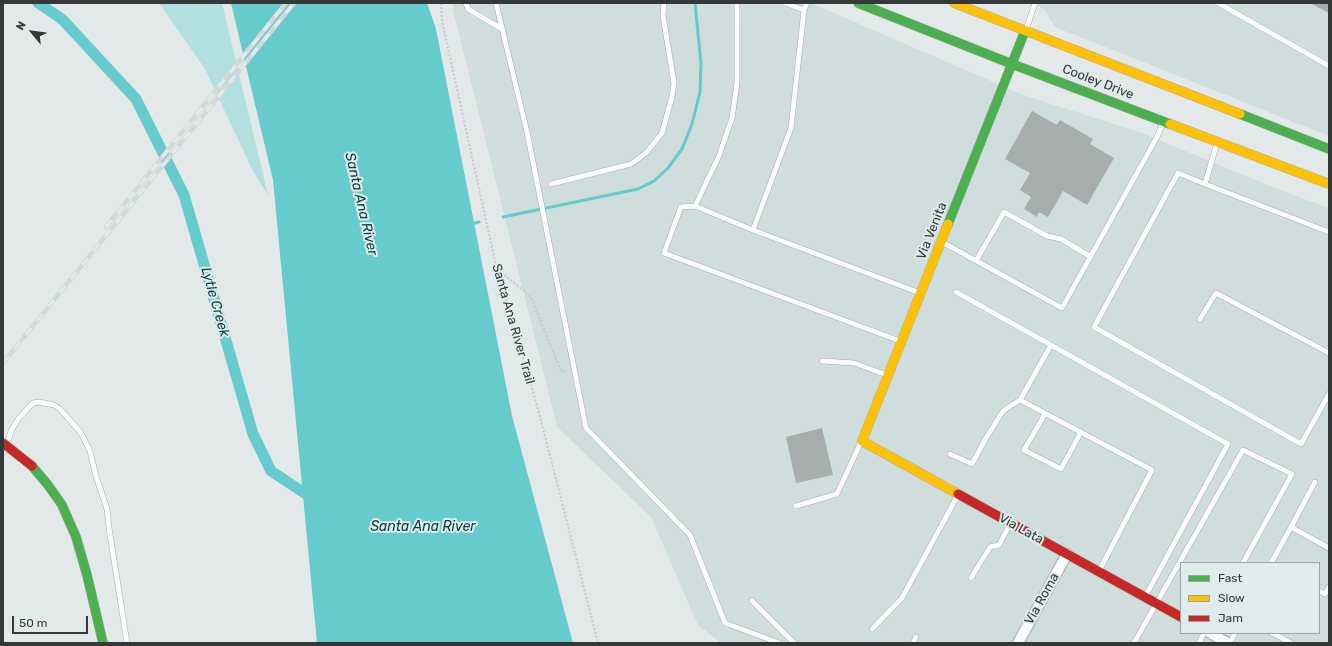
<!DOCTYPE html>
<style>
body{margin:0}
#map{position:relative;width:1332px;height:646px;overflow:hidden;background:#e3e8e8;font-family:Rubik,sans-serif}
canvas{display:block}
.frame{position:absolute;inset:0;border:4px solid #343838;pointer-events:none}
.legend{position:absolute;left:1180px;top:562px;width:140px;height:72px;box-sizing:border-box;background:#e0ebeb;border:1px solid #9ba3a3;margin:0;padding:5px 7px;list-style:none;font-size:12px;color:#343838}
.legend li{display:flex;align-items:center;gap:8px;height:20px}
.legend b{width:20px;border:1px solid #9ba3a3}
.north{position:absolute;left:12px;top:12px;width:40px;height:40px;-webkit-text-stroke:3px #e0ebeb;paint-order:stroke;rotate:299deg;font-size:11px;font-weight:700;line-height:16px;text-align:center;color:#343838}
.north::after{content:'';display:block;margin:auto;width:14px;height:18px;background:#343838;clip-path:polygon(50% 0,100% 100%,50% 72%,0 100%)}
.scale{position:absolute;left:12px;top:616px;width:76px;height:18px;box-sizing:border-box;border:2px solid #343838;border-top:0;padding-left:5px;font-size:12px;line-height:14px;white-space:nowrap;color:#343838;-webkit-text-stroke:3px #e0ebeb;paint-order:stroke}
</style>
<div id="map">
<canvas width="1332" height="646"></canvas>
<div class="frame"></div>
<ul class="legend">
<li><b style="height:5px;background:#4caf50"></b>Fast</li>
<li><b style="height:5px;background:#ffc107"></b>Slow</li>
<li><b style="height:5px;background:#c62828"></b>Jam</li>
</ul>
<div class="north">N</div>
<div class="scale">50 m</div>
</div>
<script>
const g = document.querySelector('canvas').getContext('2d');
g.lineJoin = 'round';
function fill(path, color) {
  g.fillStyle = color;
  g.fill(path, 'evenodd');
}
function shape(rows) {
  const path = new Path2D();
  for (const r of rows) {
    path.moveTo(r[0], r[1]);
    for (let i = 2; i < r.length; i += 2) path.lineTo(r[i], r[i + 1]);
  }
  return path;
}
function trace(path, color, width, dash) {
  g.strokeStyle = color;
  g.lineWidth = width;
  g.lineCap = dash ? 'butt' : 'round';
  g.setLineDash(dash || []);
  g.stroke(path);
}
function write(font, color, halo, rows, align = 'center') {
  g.font = font + ' Rubik,sans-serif';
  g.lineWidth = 4;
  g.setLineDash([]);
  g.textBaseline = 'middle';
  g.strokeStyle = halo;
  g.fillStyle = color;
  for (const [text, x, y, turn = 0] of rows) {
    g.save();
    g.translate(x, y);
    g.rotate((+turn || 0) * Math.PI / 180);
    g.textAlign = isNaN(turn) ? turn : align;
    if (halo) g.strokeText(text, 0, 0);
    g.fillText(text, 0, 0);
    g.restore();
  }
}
const built = shape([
 [453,3,811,3,1023,95,1139,132,1285,192,1329,208,1329,643,721,643,698,625,651,517,557,427,453,10],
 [1181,563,1319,563,1319,633,1181,633],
 [1029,3,1329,3,1329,136,1055,27,1044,9]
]);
const green = shape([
 [159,3,222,3,268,195,253,171,205,69]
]);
const water = shape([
 [231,3,427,3,436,29,512,416,573,643,317,643,273,180]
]);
const stream = shape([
 [503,217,638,189,654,181,668,168,682,149,692,124,700,92,701,63,695,3],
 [472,224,479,222]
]);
const canal = shape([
 [38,3,62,19,136,99,184,195,253,434,271,471,315,500]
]);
const building = shape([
 [1310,3,1329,3,1329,13],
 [1032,111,1057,125,1060,120,1093,139,1090,144,1114,158,1087,205,1063,191,1048,217,1039,212,1037,217,1024,209,1031,197,1020,190,1030,173,1005,159],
 [822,428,833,475,796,483,786,437]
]);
const path = shape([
 [441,3,442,21,497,270,538,409,598,643],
 [497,272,502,273,531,297,561,371,567,371]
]);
const lane = shape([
 [466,3,468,9,502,29],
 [496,3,527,132,586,428,690,535,725,623,779,643],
 [737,3,737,83,732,118,719,156,695,206,681,207,664,253,900,341],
 [785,3,804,10,807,3],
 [1218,3,1329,66],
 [1026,30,1035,3],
 [1217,143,1205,184,1329,232],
 [551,184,631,164,646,153,662,133,672,97,674,83,663,16,664,3],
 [1205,184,1178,173,1094,327,1301,444,1329,394],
 [695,206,753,230,920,293],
 [753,230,791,128,804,10],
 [942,242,1062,308,1157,137,1163,123],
 [976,261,1004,212,1047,236,1061,239,1091,257],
 [956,292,1228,444,1145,597],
 [1200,319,1216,293,1329,353],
 [822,361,854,363,887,375],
 [1020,400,1051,345],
 [1045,414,1024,450,1061,469,1081,432],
 [3,453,12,429,19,418,33,403,39,402,54,405,60,409,81,433,90,451,96,476,107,509,109,528,127,643],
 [950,454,972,464,986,438,1003,411,1020,400,1152,470,1099,571],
 [1315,482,1291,527,1329,548],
 [796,506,837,494,861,442],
 [1271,563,1291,527],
 [971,578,990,547,999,545,1010,524],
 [1319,591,1325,594,1329,587],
 [752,601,794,643],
 [872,629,902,598,958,495],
 [1272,633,1291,643],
 [913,643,916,637],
 [1134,643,1243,450,1292,474,1243,563],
 [1199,643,1204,633],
 [1230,643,1235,633]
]);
const street = shape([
 [1210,633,1228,643],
 [1018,643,1067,554]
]);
const fast = shape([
 [858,3,1012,64,1170,124],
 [1240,114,1329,149],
 [948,224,1025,31],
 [32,466,48,485,62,505,76,537,87,575,103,643]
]);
const slow = shape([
 [954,3,1240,114],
 [1170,124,1329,184],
 [948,224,862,441,958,494]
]);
const jam = shape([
 [958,494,1181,617]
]);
const rail = shape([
 [106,227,286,3],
 [3,363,294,3]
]);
const jamBridge = shape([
 [3,443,32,466]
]);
const streetNames = [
 ["Cooley Drive",1098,82,21],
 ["Via Venita",932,231,-68],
 ["Santa Ana River Trail",513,324,74],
 ["Via Lata",1021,529,29],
 ["Via Roma",1042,599,-61]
];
const waterNames = [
 ["Santa Ana River",361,204,77],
 ["Lytle Creek",215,302,74],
 ["Santa Ana River",423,527]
];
fill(built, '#d0dddd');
fill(green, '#b2dfdf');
fill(water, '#65cbcc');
trace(stream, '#65cbcc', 3);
trace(canal, '#65cbcc', 11);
fill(building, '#a7acac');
trace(lane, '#a7abab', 6);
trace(street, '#a7abab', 12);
trace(fast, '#a7abab', 10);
trace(slow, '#a7abab', 10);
trace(jam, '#a7abab', 10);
trace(path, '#c7c8c8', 2, [2, 2]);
trace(lane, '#fbfcfc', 5);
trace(street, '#fbfcfc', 10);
trace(fast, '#4caf50', 9);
trace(slow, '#ffc107', 9);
trace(jam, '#c62828', 9);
trace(rail, '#d5d7d7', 4.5);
trace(rail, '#e0ebeb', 3, [9]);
trace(jamBridge, '#a7abab', 10, []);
trace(jamBridge, '#c62828', 9);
write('13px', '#343838', '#e0ebeb', streetNames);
write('italic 14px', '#003f40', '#e0ebeb', waterNames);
</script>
